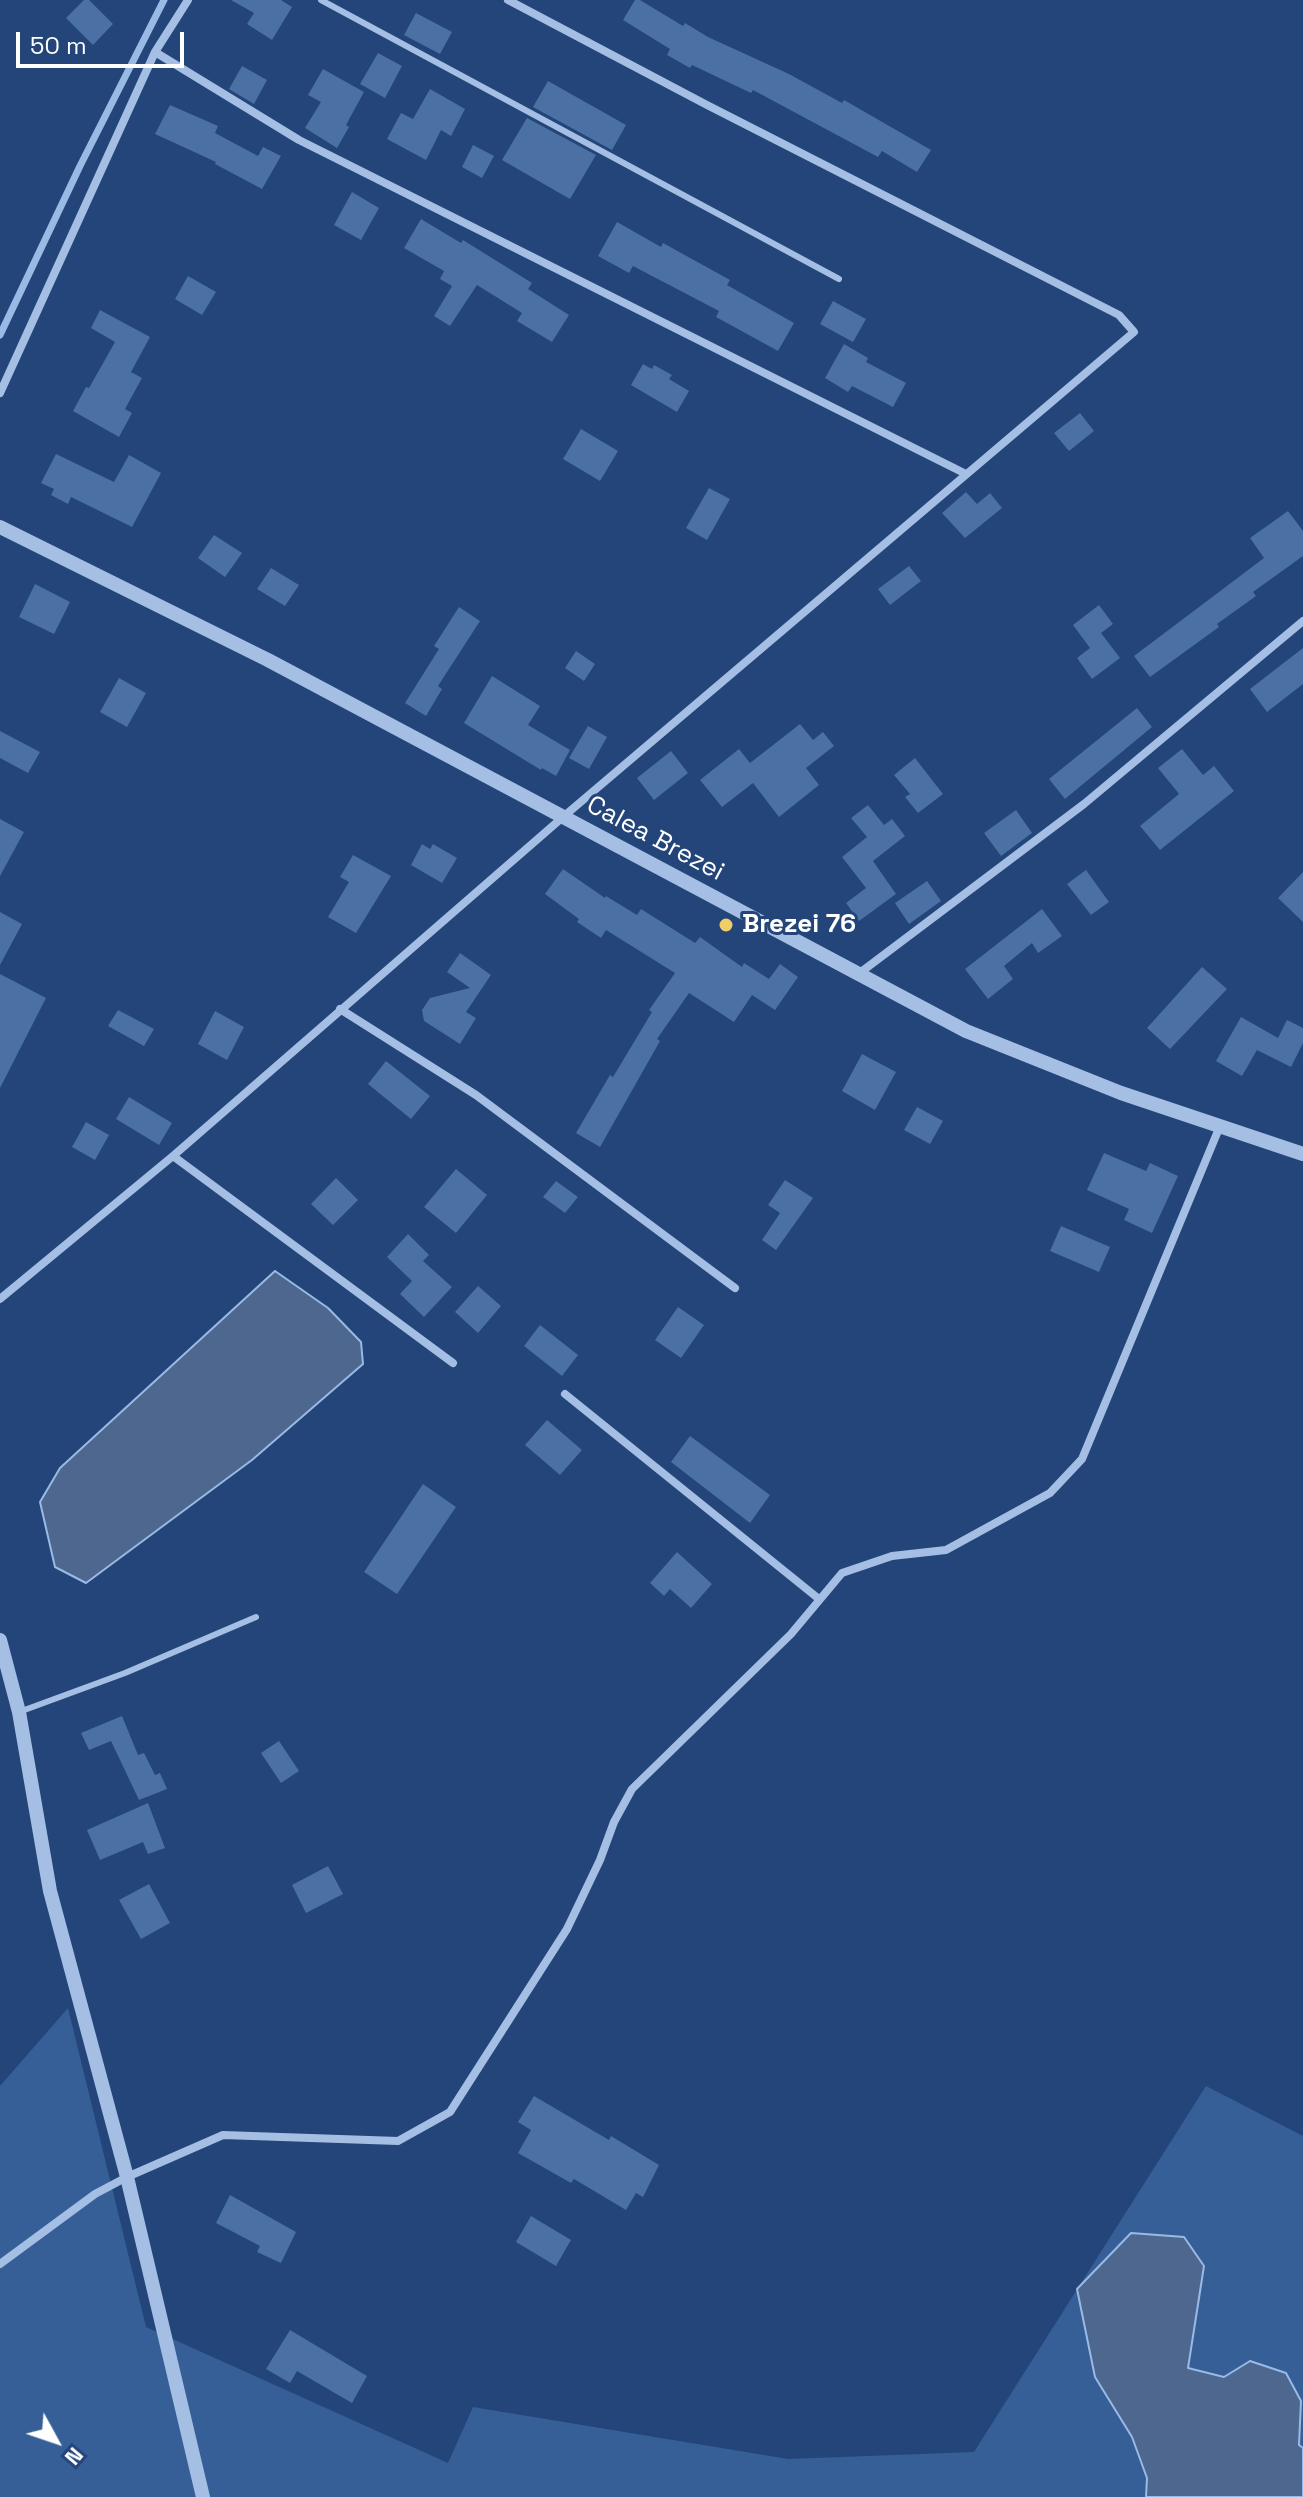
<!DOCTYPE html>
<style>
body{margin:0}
#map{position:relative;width:1303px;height:2497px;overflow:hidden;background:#234579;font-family:"Space Grotesk",sans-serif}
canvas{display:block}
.north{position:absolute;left:16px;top:2401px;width:80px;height:80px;-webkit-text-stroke:6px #234579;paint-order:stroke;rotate:130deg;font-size:22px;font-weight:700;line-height:32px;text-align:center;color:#fff}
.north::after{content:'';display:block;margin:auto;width:28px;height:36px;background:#fff;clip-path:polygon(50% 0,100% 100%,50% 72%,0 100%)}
.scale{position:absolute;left:16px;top:32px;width:168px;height:36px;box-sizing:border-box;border:4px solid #fff;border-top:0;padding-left:10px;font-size:24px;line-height:28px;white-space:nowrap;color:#fff;-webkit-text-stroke:6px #234579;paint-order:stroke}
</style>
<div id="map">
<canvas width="1303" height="2497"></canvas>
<div class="north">N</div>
<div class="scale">50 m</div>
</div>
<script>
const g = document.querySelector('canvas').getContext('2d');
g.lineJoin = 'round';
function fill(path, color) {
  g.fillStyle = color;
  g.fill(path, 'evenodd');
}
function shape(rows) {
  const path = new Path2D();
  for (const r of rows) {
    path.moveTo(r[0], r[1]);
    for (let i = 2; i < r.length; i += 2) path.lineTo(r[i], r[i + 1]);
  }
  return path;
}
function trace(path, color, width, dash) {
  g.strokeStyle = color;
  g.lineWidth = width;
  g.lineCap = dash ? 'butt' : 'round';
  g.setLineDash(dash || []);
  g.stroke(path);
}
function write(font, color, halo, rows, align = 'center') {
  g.font = font + ' "Space Grotesk",sans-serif';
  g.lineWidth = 6;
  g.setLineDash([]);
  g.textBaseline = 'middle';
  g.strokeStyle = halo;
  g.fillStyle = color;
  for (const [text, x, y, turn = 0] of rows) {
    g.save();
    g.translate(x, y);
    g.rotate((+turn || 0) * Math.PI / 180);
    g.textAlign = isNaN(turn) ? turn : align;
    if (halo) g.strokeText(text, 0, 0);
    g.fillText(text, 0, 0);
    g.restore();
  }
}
const green = shape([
 [68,2008,146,2327,448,2463,473,2407,788,2459,974,2452,1206,2086,1303,2136,1303,2497,0,2497,0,2086]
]);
const water = shape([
 [275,1271,328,1308,361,1342,363,1364,252,1460,86,1583,55,1567,40,1502,60,1468,275,1271],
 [1131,2233,1184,2237,1204,2266,1188,2368,1224,2377,1250,2361,1286,2373,1301,2401,1299,2445,1303,2448,1303,2497,1146,2497,1147,2478,1132,2437,1095,2377,1077,2289,1131,2233]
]);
const stream = shape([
 [0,335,80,166,164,0]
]);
const building = shape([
 [84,0,89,0,113,24,93,45,66,18],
 [231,0,281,0,292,7,272,40,247,24,254,13],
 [635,0,640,0,683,26,685,23,708,37,789,74,842,103,844,100,931,150,917,172,882,151,878,157,753,90,751,93,692,65,690,68,667,55,670,49,623,20],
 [416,13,452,32,440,54,404,35],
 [378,53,402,66,385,98,360,84],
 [242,66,267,80,254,104,229,89],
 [323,69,364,92,346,125,349,127,337,148,305,128,321,102,308,95],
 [548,81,626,125,612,150,533,107],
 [430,89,465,109,451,136,441,130,426,160,387,139,401,113,413,119],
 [170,105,218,126,215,133,258,156,263,147,281,156,262,189,215,164,216,162,155,134],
 [527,118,596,155,570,199,502,160],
 [473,145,494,156,482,178,462,167],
 [352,192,379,208,361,240,334,225],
 [421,219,461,243,463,240,532,283,528,289,569,315,552,342,517,321,522,313,477,285,450,326,434,316,452,286,440,279,444,271,404,248],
 [617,222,661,247,663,243,730,280,727,285,794,323,778,351,716,317,719,311,633,266,629,273,598,256],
 [188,276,216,292,202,315,175,299],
 [833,301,866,319,853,342,820,324],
 [100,310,150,337,131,372,142,378,125,409,132,413,119,437,73,411,86,387,89,388,115,342,91,328],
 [844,344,868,358,866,362,906,383,893,407,852,386,848,392,825,378],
 [643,364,652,369,654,365,672,375,669,379,689,391,677,412,631,385],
 [1080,413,1094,431,1069,451,1054,433],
 [581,429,618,451,600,481,563,459],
 [56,454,114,482,129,455,161,473,132,527,71,497,68,504,51,495,54,489,41,483],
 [709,488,730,499,707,540,686,528],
 [966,492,977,504,990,493,1002,508,965,538,942,513],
 [1288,511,1303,531,1303,556,1253,592,1256,596,1217,624,1219,627,1150,677,1134,656,1264,558,1250,538],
 [214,535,242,553,225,577,198,558],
 [909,566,921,581,890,605,878,589],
 [271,568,299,585,285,606,257,589],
 [35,584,70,602,54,634,19,617],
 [1099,605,1113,624,1101,633,1120,658,1092,679,1077,658,1090,648,1073,625],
 [459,607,480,621,438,686,442,689,426,716,405,703,439,649,434,646],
 [1303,648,1303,684,1267,712,1250,689],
 [576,651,595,664,584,681,565,668],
 [492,676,540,706,528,725,570,750,556,776,542,768,541,770,464,723],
 [119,678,146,693,127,727,100,712],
 [1137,708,1152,727,1065,799,1049,779],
 [800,724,813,740,823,732,834,746,806,768,819,785,779,817,753,783,722,807,700,780,739,749,750,763],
 [588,726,607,737,589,769,569,758],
 [0,731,40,752,28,773,0,758],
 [1182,749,1203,775,1214,766,1234,791,1160,850,1140,826,1179,794,1158,768],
 [671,751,688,773,654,800,637,778],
 [915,758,943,794,918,813,905,797,910,794,894,775],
 [868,805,884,825,892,819,905,836,873,861,896,894,859,921,846,903,866,888,842,857,867,837,851,818],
 [1016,810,1032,833,1001,856,984,833],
 [0,819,24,832,0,876],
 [422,844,430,849,433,844,457,858,442,883,411,865],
 [353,855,391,876,356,933,328,917,349,882,340,877],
 [563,869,605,898,606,896,637,915,641,909,695,943,700,937,742,967,744,963,769,979,780,964,798,977,775,1010,752,995,734,1022,689,993,657,1039,660,1041,600,1147,576,1133,610,1075,613,1077,652,1012,649,1010,675,973,606,930,601,938,577,922,579,919,545,894],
 [1086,870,1109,902,1091,915,1067,884],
 [1303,872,1303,922,1278,898],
 [927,881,941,901,909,924,895,903],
 [1042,909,1062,936,1038,953,1032,943,1004,966,1013,979,988,999,965,969],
 [0,912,22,924,0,965],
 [460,953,491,975,466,1012,476,1018,460,1044,424,1021,422,1010,430,998,470,988,447,972],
 [1202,967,1227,989,1170,1049,1147,1028],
 [0,974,46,998,0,1088],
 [118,1010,154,1029,144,1046,108,1026],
 [215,1011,244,1027,227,1060,198,1044],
 [1241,1017,1278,1038,1287,1020,1303,1028,1303,1043,1291,1067,1257,1050,1242,1076,1216,1061],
 [862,1054,896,1072,875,1110,842,1091],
 [386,1061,430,1096,411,1119,368,1084],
 [129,1097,172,1123,159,1145,116,1119],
 [917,1107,943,1121,930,1144,904,1130],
 [86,1122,109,1135,95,1160,72,1147],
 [1104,1153,1146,1171,1150,1163,1178,1176,1152,1233,1124,1220,1129,1209,1087,1190],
 [456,1169,487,1195,456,1233,424,1207],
 [336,1178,358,1200,333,1225,311,1204],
 [785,1180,813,1198,776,1250,762,1240,780,1213,768,1205],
 [556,1181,578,1197,565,1213,543,1197],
 [1061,1226,1110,1247,1099,1272,1050,1251],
 [408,1234,429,1255,423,1261,452,1287,424,1317,400,1294,412,1281,387,1257],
 [478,1286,501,1306,478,1333,455,1312],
 [678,1307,704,1325,681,1358,655,1340],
 [540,1325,578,1355,562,1376,524,1346],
 [547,1420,582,1450,560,1475,525,1445],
 [690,1436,770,1495,750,1523,671,1462],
 [423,1484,456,1507,397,1594,364,1572],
 [677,1552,712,1584,691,1608,670,1589,664,1596,650,1583],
 [122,1716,138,1755,144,1753,155,1775,160,1773,167,1789,139,1800,111,1741,89,1750,81,1733],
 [279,1741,299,1771,281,1783,261,1753],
 [148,1803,165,1848,148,1854,143,1842,100,1860,87,1830],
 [328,1866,343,1894,306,1913,292,1885],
 [149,1884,170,1923,141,1939,119,1900],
 [534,2096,609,2140,611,2136,659,2165,643,2197,636,2193,626,2210,574,2179,571,2183,518,2153,531,2130,518,2122],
 [230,2195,296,2232,281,2263,257,2252,260,2246,216,2223],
 [531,2216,571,2240,556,2266,516,2242],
 [290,2330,367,2376,352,2403,297,2371,290,2383,266,2369]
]);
const service = shape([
 [321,0,839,279],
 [19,1712,125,1673,256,1617]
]);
const minor = shape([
 [155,52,299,140,966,474],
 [0,393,155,52,188,0],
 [857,975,1084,804,1303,621],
 [340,1009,476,1095,735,1288],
 [173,1156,453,1363],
 [0,1299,173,1156,563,817,1134,332,1119,315,707,105,508,0],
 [565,1394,819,1599],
 [0,2264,95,2194,127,2177,223,2135,398,2141,450,2112,567,1929,600,1860,614,1822,632,1789,791,1634,842,1573,892,1556,946,1550,1050,1493,1082,1459,1220,1126]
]);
const tertiary = shape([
 [0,527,268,660,966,1031,1121,1093,1303,1154],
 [0,1640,19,1712,50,1891,127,2177,203,2497]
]);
const markers = [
 [726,925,8,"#f0cd67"]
];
const streetNames = [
 ["Calea Brezei",655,839,28]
];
const poiNames = [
 ["Brezei 76",742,925]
];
fill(green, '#365f97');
fill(water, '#4e678e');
trace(water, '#99bae5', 2);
trace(stream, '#99bae5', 7);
fill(building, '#4b70a3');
trace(service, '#a5bfe4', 6);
trace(minor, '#a5bfe4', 8);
trace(tertiary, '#a5bfe4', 14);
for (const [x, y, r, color] of markers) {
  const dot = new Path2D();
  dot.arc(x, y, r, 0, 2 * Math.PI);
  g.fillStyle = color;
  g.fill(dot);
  trace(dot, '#234579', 3);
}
write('26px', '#fff', '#234579', streetNames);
write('bold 26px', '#fff', '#234579', poiNames, 'left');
</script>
